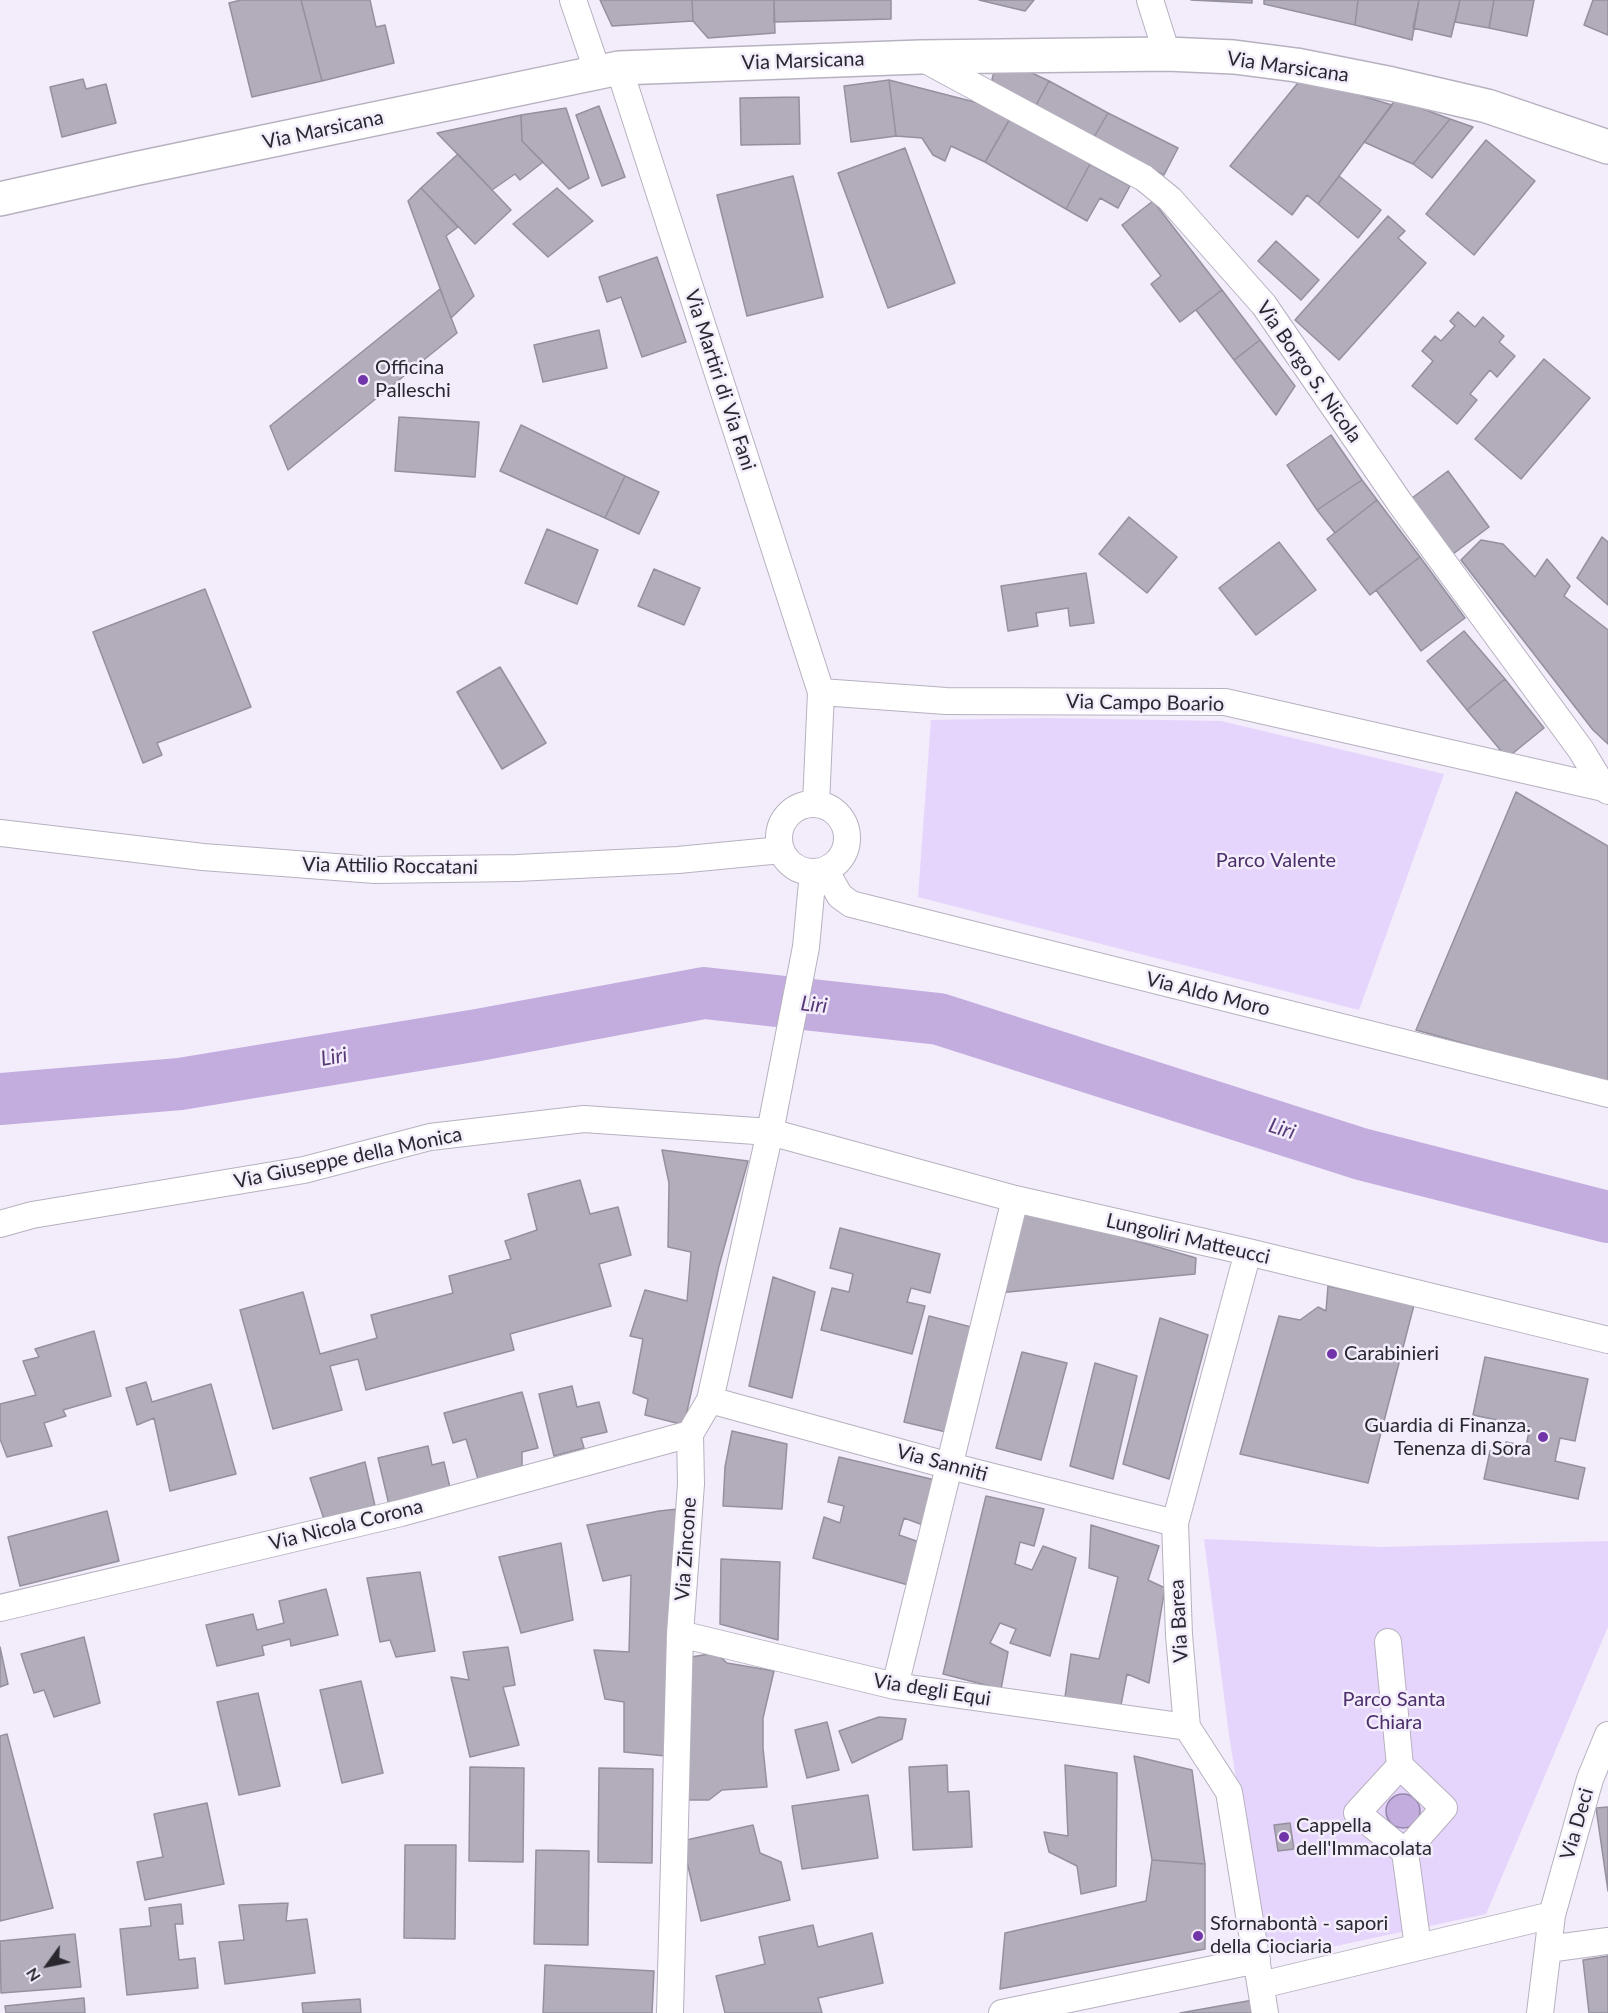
<!DOCTYPE html>
<meta charset="utf-8">
<style>
body{margin:0}
#map{position:relative;width:1608px;height:2013px;overflow:hidden;background:#f2ecfb;font-family:Lato,sans-serif}
canvas{display:block}
.north{position:absolute;left:18px;top:1935px;width:60px;height:60px;-webkit-text-stroke:4px #f2ecfb;paint-order:stroke;rotate:237deg;font-size:16px;font-weight:700;line-height:24px;text-align:center;color:#2a282e}
.north::after{content:'';display:block;margin:auto;width:21px;height:27px;background:#2a282e;clip-path:polygon(50% 0,100% 100%,50% 72%,0 100%)}
</style>
<div id="map">
<canvas width="1608" height="2013"></canvas>
<div class="north">N</div>
</div>
<script>
const g = document.querySelector('canvas').getContext('2d');
g.lineJoin = 'round';
function fill(path, color) {
  g.fillStyle = color;
  g.fill(path, 'evenodd');
}
function shape(rows) {
  const path = new Path2D();
  for (const r of rows) {
    if (r.length === 3) {
      path.moveTo(r[0] + r[2], r[1]);
      path.arc(r[0], r[1], r[2], 0, 2 * Math.PI);
      continue;
    }
    path.moveTo(r[0], r[1]);
    for (let i = 2; i < r.length; i += 2) path.lineTo(r[i], r[i + 1]);
  }
  return path;
}
function trace(path, color, width, dash) {
  g.strokeStyle = color;
  g.lineWidth = width;
  g.lineCap = dash ? 'butt' : 'round';
  g.setLineDash(dash || []);
  g.stroke(path);
}
function write(font, color, halo, rows, align = 'center') {
  g.font = font + ' Lato,sans-serif';
  g.lineWidth = 5;
  g.setLineDash([]);
  g.textBaseline = 'middle';
  g.strokeStyle = halo;
  g.fillStyle = color;
  for (const [text, x, y, turn = 0] of rows) {
    g.save();
    g.translate(x, y);
    g.rotate((+turn || 0) * Math.PI / 180);
    g.textAlign = isNaN(turn) ? turn : align;
    if (halo) g.strokeText(text, 0, 0);
    g.fillText(text, 0, 0);
    g.restore();
  }
}
const green = shape([
 [1046,718,1221,721,1444,774,1359,1010,918,897,931,720],
 [1204,1539,1381,1547,1608,1541,1608,1627,1486,1914,1289,1956,1276,1949,1266,1940,1261,1933,1229,1735]
]);
const water = shape([
 [1403,1811,17]
]);
const river = shape([
 [0,1099,180,1084,478,1035,704,993,939,1019,1361,1154,1608,1217]
]);
const building = shape([
 [241,0,301,0,322,81,252,97,229,3,241,0],
 [301,0,370,0,376,27,385,25,394,63,322,81,301,0],
 [600,0,692,0,693,21,612,26,600,0],
 [692,0,774,0,775,33,708,38,693,21,692,0],
 [774,0,891,0,891,19,774,22,774,0],
 [979,0,1034,0,1025,11,979,0],
 [1191,0,1252,0,1252,3,1191,0],
 [1264,0,1358,0,1355,25,1264,4,1264,0],
 [1358,0,1419,0,1412,40,1355,25,1358,0],
 [1419,0,1460,0,1451,37,1413,28,1419,0],
 [1460,0,1494,0,1489,28,1455,22,1460,0],
 [1494,0,1534,0,1527,36,1489,28,1494,0],
 [1593,0,1608,0,1608,35,1584,25,1593,0],
 [1013,64,1049,81,1034,109,997,88,992,79,995,69,1013,64],
 [1302,78,1392,105,1318,204,1307,195,1292,215,1230,166,1302,78],
 [83,79,86,89,106,84,116,123,62,137,50,87,83,79],
 [889,80,896,136,851,142,844,86,889,80],
 [889,80,990,106,1011,117,985,162,951,146,945,161,933,155,922,138,896,136,889,80],
 [1049,81,1108,113,1093,139,1034,109,1049,81],
 [799,97,800,144,741,145,740,98,799,97],
 [1396,99,1450,119,1413,164,1364,142,1396,99],
 [599,106,625,177,602,186,576,115,599,106],
 [566,108,589,178,569,189,522,141,521,115,566,108],
 [1108,113,1178,148,1164,175,1093,139,1108,113],
 [521,115,522,141,543,162,520,180,515,174,492,190,437,133,521,115],
 [1011,117,1090,164,1066,209,985,162,1011,117],
 [1450,119,1473,127,1432,178,1413,164,1450,119],
 [1486,140,1535,181,1474,255,1426,214,1486,140],
 [905,148,955,283,888,308,838,173,905,148],
 [458,154,511,210,475,244,421,188,458,154],
 [1090,164,1130,186,1118,208,1100,198,1087,221,1066,209,1090,164],
 [793,176,823,297,747,316,717,195,793,176],
 [1339,176,1381,210,1358,238,1318,204,1339,176],
 [421,188,458,227,446,236,474,296,451,318,408,201,421,188],
 [557,188,593,221,548,257,513,224,557,188],
 [1153,201,1222,290,1180,322,1151,284,1161,276,1122,225,1153,201],
 [1388,216,1405,231,1398,238,1426,263,1339,360,1295,320,1388,216],
 [1276,241,1319,280,1301,300,1258,261,1276,241],
 [657,257,686,342,642,357,621,297,607,302,599,277,657,257],
 [440,289,457,333,288,470,270,426,440,289],
 [1222,290,1260,340,1234,360,1196,310,1222,290],
 [1458,312,1475,327,1483,317,1504,336,1499,342,1515,356,1497,377,1490,370,1470,394,1477,400,1457,424,1412,386,1433,361,1422,351,1435,336,1441,341,1455,326,1450,321,1458,312],
 [599,330,607,368,543,382,534,345,599,330],
 [1260,340,1295,386,1276,415,1234,360,1260,340],
 [1544,359,1590,398,1521,479,1475,439,1544,359],
 [399,417,479,422,475,477,395,471,399,417],
 [521,425,625,476,605,518,500,471,521,425],
 [1331,435,1362,480,1317,510,1287,465,1331,435],
 [1448,471,1489,527,1453,554,1412,498,1448,471],
 [625,476,659,492,639,534,605,518,625,476],
 [1362,480,1377,500,1335,533,1317,510,1362,480],
 [1377,500,1420,557,1370,595,1327,539,1377,500],
 [1129,517,1177,557,1147,593,1099,554,1129,517],
 [547,529,598,550,577,604,525,583,547,529],
 [1602,537,1608,542,1608,605,1577,578,1602,537],
 [1481,540,1503,544,1535,577,1547,559,1570,586,1564,596,1608,630,1608,744,1593,730,1461,560,1481,540],
 [1279,542,1316,590,1256,635,1219,588,1279,542],
 [1420,557,1465,618,1421,651,1376,590,1420,557],
 [654,569,700,588,684,625,638,606,654,569],
 [1086,573,1094,623,1070,626,1068,608,1036,613,1038,626,1008,631,1001,586,1086,573],
 [205,589,251,707,157,743,162,755,143,763,93,632,205,589],
 [1464,631,1505,679,1467,710,1427,661,1464,631],
 [500,667,546,743,502,769,457,692,500,667],
 [1505,679,1544,728,1507,758,1467,710,1505,679],
 [1516,792,1608,846,1608,1084,1416,1030,1516,792],
 [662,1150,748,1161,719,1266,684,1425,645,1415,648,1399,633,1393,643,1339,630,1336,645,1290,687,1301,691,1252,668,1247,669,1183,662,1150],
 [580,1180,590,1214,618,1207,631,1255,599,1264,611,1306,510,1334,514,1350,366,1390,358,1359,330,1366,342,1410,273,1429,240,1310,303,1292,320,1354,377,1338,371,1315,453,1293,449,1276,511,1259,505,1241,537,1230,528,1194,580,1180],
 [1022,1208,1196,1258,1195,1274,998,1293,1022,1208],
 [840,1228,940,1254,930,1293,911,1288,907,1302,925,1306,912,1354,821,1330,832,1288,849,1292,853,1274,830,1268,840,1228],
 [773,1277,815,1292,792,1398,749,1386,773,1277],
 [1328,1286,1414,1305,1368,1483,1240,1454,1279,1316,1300,1320,1318,1307,1326,1311,1328,1286],
 [929,1316,971,1327,946,1432,904,1422,929,1316],
 [1160,1318,1208,1335,1169,1479,1123,1464,1160,1318],
 [94,1331,111,1396,63,1410,66,1416,44,1423,52,1446,7,1457,0,1439,0,1404,36,1395,23,1361,39,1357,35,1349,94,1331],
 [1022,1352,1067,1363,1041,1460,996,1448,1022,1352],
 [1485,1357,1588,1379,1575,1441,1560,1438,1555,1461,1585,1468,1578,1499,1484,1479,1490,1451,1504,1454,1506,1442,1526,1446,1530,1427,1473,1415,1485,1357],
 [1095,1363,1137,1376,1113,1479,1070,1466,1095,1363],
 [146,1382,152,1402,211,1384,236,1474,170,1491,154,1418,137,1425,126,1388,146,1382],
 [572,1386,577,1407,599,1402,607,1432,581,1438,584,1448,554,1456,539,1394,572,1386],
 [522,1392,538,1448,522,1452,522,1466,478,1479,466,1439,453,1443,444,1413,522,1392],
 [732,1431,787,1444,782,1509,723,1506,725,1467,732,1431],
 [428,1446,432,1465,444,1462,451,1492,389,1505,378,1458,428,1446],
 [839,1457,935,1480,923,1525,904,1518,899,1535,919,1542,908,1585,813,1558,824,1517,840,1523,844,1506,828,1502,839,1457],
 [365,1462,375,1506,325,1522,310,1478,365,1462],
 [986,1496,1044,1509,1034,1546,1020,1542,1015,1564,1032,1570,1043,1546,1076,1558,1050,1656,1010,1643,1016,1629,1000,1623,990,1643,1008,1652,1001,1689,943,1674,986,1496],
 [678,1509,666,1756,624,1752,624,1702,605,1699,594,1650,629,1652,631,1575,603,1581,587,1525,659,1511,678,1509],
 [107,1511,119,1561,20,1586,8,1537,107,1511],
 [1091,1525,1159,1546,1148,1580,1165,1588,1149,1683,1127,1674,1120,1710,1064,1704,1071,1654,1099,1659,1118,1577,1089,1568,1091,1525],
 [561,1543,573,1620,521,1633,499,1557,561,1543],
 [721,1559,780,1562,778,1640,720,1624,721,1559],
 [420,1572,435,1651,396,1657,390,1640,380,1642,367,1578,420,1572],
 [326,1589,338,1635,291,1646,290,1639,262,1646,264,1655,217,1666,206,1625,253,1614,257,1630,284,1623,279,1601,326,1589],
 [84,1637,100,1703,54,1717,44,1690,34,1693,21,1654,84,1637],
 [0,1647,8,1684,0,1687,0,1647],
 [508,1647,515,1685,503,1687,519,1745,470,1757,451,1677,469,1680,463,1652,508,1647],
 [716,1653,727,1663,774,1671,763,1718,763,1748,767,1787,722,1790,709,1800,688,1800,691,1657,716,1653],
 [361,1681,383,1773,342,1783,320,1690,361,1681],
 [258,1693,280,1786,239,1795,217,1702,258,1693],
 [879,1717,906,1719,902,1739,852,1763,839,1731,879,1717],
 [827,1722,839,1770,807,1778,795,1730,827,1722],
 [7,1734,53,1908,0,1921,0,1736,7,1734],
 [1134,1756,1192,1770,1205,1864,1152,1860,1134,1756],
 [947,1765,948,1792,969,1791,972,1847,913,1850,909,1767,947,1765],
 [1065,1765,1117,1773,1116,1886,1081,1894,1077,1866,1049,1852,1044,1832,1068,1836,1065,1765],
 [470,1767,524,1768,523,1862,469,1861,470,1767],
 [599,1768,653,1769,652,1863,598,1862,599,1768],
 [868,1795,878,1858,802,1869,792,1806,868,1795],
 [207,1803,224,1884,145,1900,137,1862,163,1857,154,1814,207,1803],
 [1608,1807,1608,1891,1596,1808,1608,1807],
 [1290,1823,1294,1849,1278,1851,1274,1825,1290,1823],
 [753,1825,760,1853,781,1862,790,1900,701,1921,682,1841,753,1825],
 [405,1845,456,1845,455,1939,404,1938,405,1845],
 [536,1850,589,1851,588,1945,534,1944,536,1850],
 [1152,1860,1205,1864,1205,1949,1000,1989,1005,1933,1146,1901,1152,1860],
 [288,1903,286,1921,307,1919,315,1973,225,1984,219,1942,244,1940,239,1905,288,1903],
 [181,1904,183,1924,175,1924,179,1960,195,1958,198,1988,127,1995,120,1929,151,1926,149,1908,181,1904],
 [813,1925,818,1947,872,1933,883,1983,818,1998,822,2013,725,2013,716,1976,765,1964,759,1937,813,1925],
 [75,1934,81,1987,1,1993,0,1941,75,1934],
 [1608,1956,1608,2013,1589,2013,1583,1960,1608,1956],
 [545,1965,654,1971,652,2013,543,2013,545,1965],
 [84,1998,85,2013,6,2013,5,2006,84,1998],
 [360,1999,361,2013,303,2013,302,2003,360,1999],
 [1253,2000,1253,2013,1180,2013,1253,2000]
]);
const street = shape([
 [573,0,598,73],
 [1150,0,1167,54],
 [920,57,1144,178,1170,199,1264,305,1400,503,1581,750,1604,788,1608,791],
 [619,68,821,692,816,804],
 [821,692,946,701,1225,702,1604,788],
 [813,838,34],
 [0,833,203,857,375,870,517,868,678,860,781,850],
 [825,870,840,896,851,904,1608,1094],
 [0,1224,32,1215,304,1170,430,1137,584,1119,770,1132,1015,1199,1248,1252,1608,1340],
 [1248,1252,1175,1523,1179,1635,1187,1727,1229,1792,1265,2013],
 [710,1400,950,1466,1175,1523],
 [0,1608,401,1513,690,1434],
 [680,1634,895,1686,1187,1727],
 [1388,1642,1400,1766,1444,1808,1405,1852],
 [895,1686,1015,1199],
 [1400,1766,1357,1813,1405,1852,1418,1947],
 [1548,1949,1608,1941],
 [1261,1985,1552,1915],
 [670,2013,680,1634,691,1484,690,1434,710,1400,770,1132,806,947,813,872],
 [1002,2013,1257,1960],
 [1540,2013,1552,1915,1590,1779,1608,1735]
]);
const secondary = shape([
 [0,199,134,169,619,68,920,57,1167,54,1234,57,1296,65,1392,84,1487,106,1608,147]
]);
const markers = [
 [363,380,6,"#7234a9"],
 [1332,1354,6,"#7234a9"],
 [1543,1437,6,"#7234a9"],
 [1284,1837,6,"#7234a9"],
 [1198,1936,6,"#7234a9"]
];
const streetNames = [
 ["Via Marsicana",803,61,-2],
 ["Via Marsicana",1288,67,8],
 ["Via Marsicana",323,130,-12],
 ["Via Borgo S. Nicola",1309,372,55],
 ["Via Martiri di Via Fani",720,380,72],
 ["Via Campo Boario",1145,703,1],
 ["Via Attilio Roccatani",390,866,1],
 ["Via Aldo Moro",1208,994,14],
 ["Via Giuseppe della Monica",348,1158,-12],
 ["Lungoliri Matteucci",1188,1239,13],
 ["Via Sanniti",942,1463,15],
 ["Via Nicola Corona",346,1525,-14],
 ["Via Zincone",686,1549,-86],
 ["Via Barea",1179,1621,-93],
 ["Via degli Equi",932,1690,9],
 ["Via Deci",1577,1824,-74]
];
const poiNames = [
 ["Officina",375,368],
 ["Palleschi",375,391],
 ["Carabinieri",1344,1354],
 ["Guardia di Finanza.",1531,1426,"right"],
 ["Tenenza di Sora",1531,1449,"right"],
 ["Cappella",1296,1826],
 ["dell'Immacolata",1296,1849],
 ["Sfornabontà - sapori",1210,1924],
 ["della Ciociaria",1210,1947]
];
const parkNames = [
 ["Parco Valente",1276,861],
 ["Parco Santa",1394,1700],
 ["Chiara",1394,1723]
];
const waterNames = [
 ["Liri",814,1005,6],
 ["Liri",334,1057,-10],
 ["Liri",1282,1129,18]
];
fill(green, '#e5d5fc');
fill(water, '#c2adde');
trace(water, '#9485a9', 1.5);
trace(river, '#c2adde', 52);
fill(building, '#b2acbb');
trace(building, '#95909d', 1.5);
trace(street, '#b7b1bf', 28);
trace(secondary, '#b7b1bf', 36);
trace(street, '#fff', 26);
trace(secondary, '#fff', 33);
for (const [x, y, r, color] of markers) {
  const dot = new Path2D();
  dot.arc(x, y, r, 0, 2 * Math.PI);
  g.fillStyle = color;
  g.fill(dot);
  trace(dot, '#f2ecfb', 2);
}
write('20px', '#2a282e', '#f2ecfb', streetNames);
write('20px', '#2a282e', '#f2ecfb', poiNames, 'left');
write('20px', '#4c2f6b', '#f2ecfb', parkNames);
write('italic 21px', '#573976', '#f2ecfb', waterNames);
</script>
